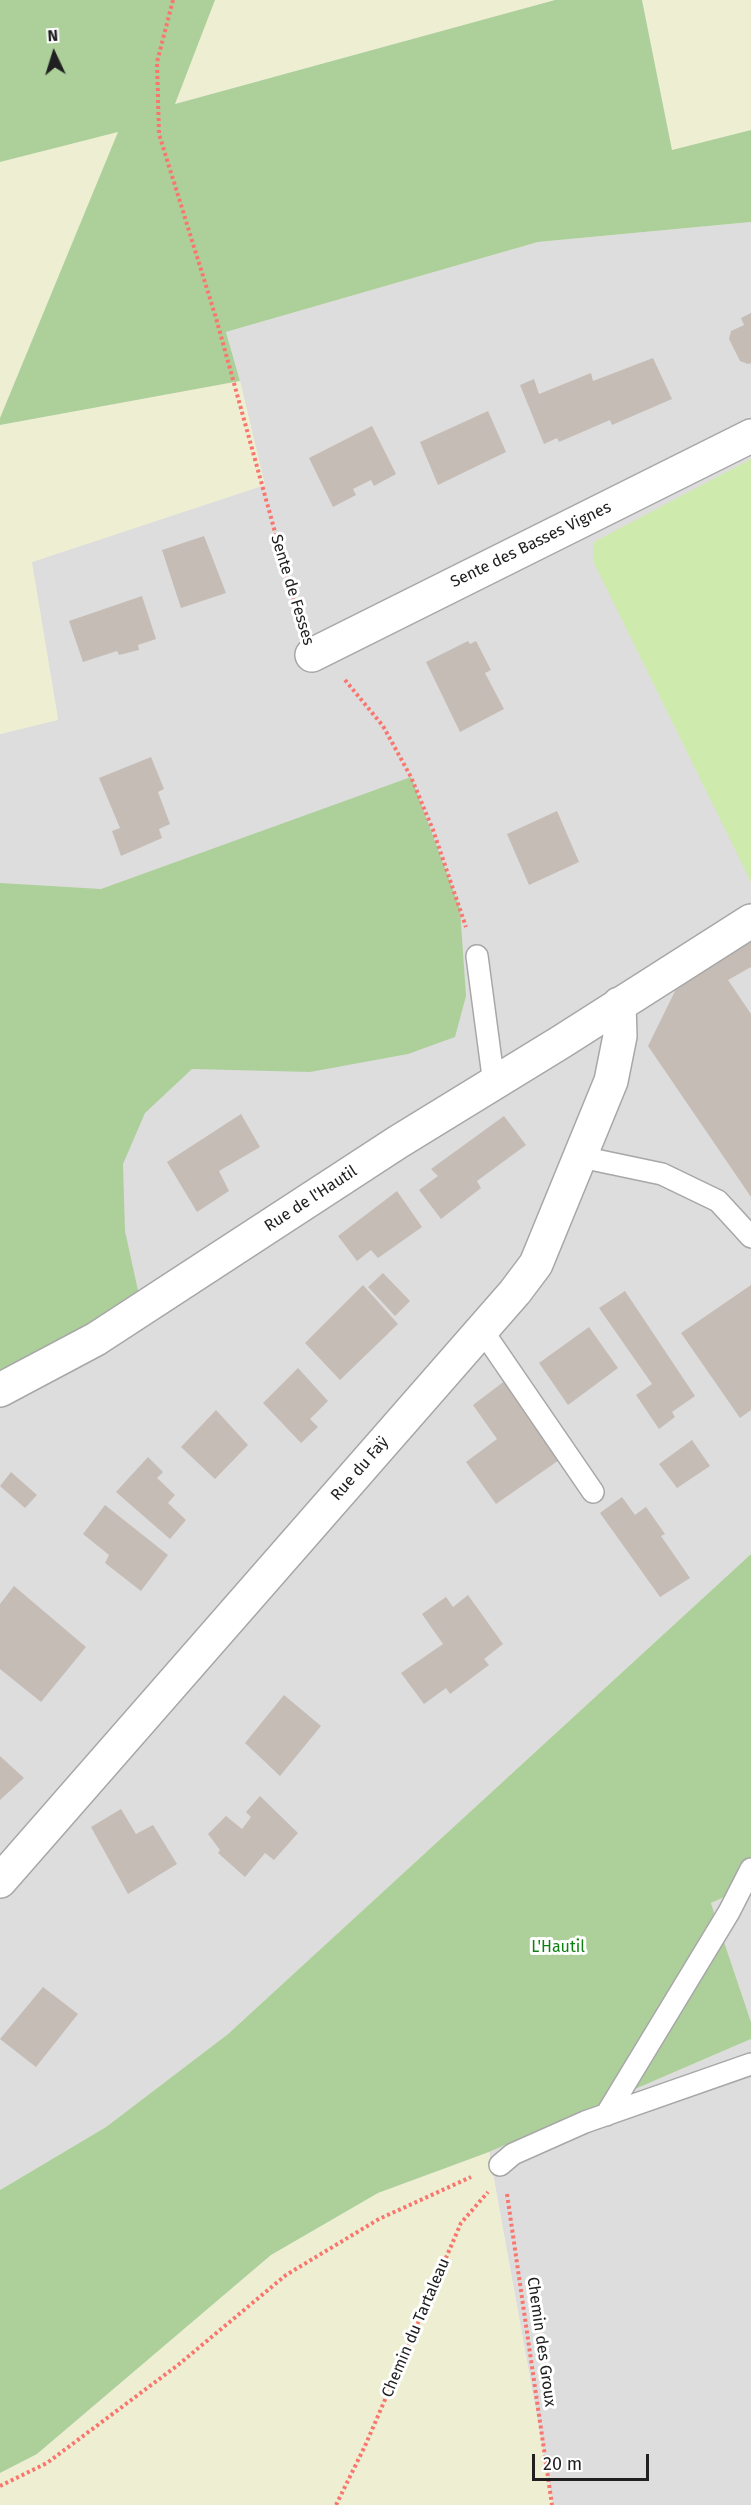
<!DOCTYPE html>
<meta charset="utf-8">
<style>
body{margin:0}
#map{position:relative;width:751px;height:2505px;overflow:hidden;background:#f1ede7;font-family:"Fira Sans",sans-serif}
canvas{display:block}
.north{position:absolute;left:24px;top:24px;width:60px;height:60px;-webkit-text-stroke:4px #fff;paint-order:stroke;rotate:356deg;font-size:16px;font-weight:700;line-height:24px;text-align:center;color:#202020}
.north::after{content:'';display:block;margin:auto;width:21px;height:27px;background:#202020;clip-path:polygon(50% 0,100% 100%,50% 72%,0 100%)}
.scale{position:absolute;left:532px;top:2454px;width:117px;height:27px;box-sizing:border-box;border:3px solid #202020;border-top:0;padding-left:8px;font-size:18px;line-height:21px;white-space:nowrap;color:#202020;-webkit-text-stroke:4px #fff;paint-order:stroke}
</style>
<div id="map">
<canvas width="751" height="2505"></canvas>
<div class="north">N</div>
<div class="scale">20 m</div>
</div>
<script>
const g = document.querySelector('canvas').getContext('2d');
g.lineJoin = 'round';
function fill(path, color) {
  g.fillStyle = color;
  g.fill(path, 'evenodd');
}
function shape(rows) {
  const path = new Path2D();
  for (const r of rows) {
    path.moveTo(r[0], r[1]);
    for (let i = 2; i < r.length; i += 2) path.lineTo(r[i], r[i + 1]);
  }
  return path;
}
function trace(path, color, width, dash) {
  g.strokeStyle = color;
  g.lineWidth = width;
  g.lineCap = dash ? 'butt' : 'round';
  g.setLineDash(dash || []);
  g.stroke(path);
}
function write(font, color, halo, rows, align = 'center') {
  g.font = font + ' "Fira Sans",sans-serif';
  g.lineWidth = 6;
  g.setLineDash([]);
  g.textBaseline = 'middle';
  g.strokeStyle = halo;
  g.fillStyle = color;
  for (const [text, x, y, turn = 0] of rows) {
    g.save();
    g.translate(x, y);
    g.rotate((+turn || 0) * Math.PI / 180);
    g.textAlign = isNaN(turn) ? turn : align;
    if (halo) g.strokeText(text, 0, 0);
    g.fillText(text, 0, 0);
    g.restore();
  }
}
const residential = shape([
 [751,222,751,1554,228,2034,106,2127,0,2190,0,734,58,719,31,562,264,485,240,381,226,332,538,242],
 [751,1885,751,2022,711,1903],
 [751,2039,751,2505,553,2505,489,2152]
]);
const farmland = shape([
 [215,0,555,0,174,104],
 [642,0,751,0,751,130,672,150],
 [119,131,0,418,0,162],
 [240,381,265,485,32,562,58,720,0,734,0,425],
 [489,2152,553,2505,0,2505,0,2473,37,2454,271,2255,378,2193]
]);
const grass = shape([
 [751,459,751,882,594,563,594,542]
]);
const forest = shape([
 [0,0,215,0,175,104,555,0,642,0,672,150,751,130,751,222,538,242,226,332,240,381,0,425,0,418,118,132,0,162],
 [411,777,460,909,466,996,455,1037,408,1054,310,1072,192,1069,145,1113,123,1164,125,1231,139,1295,20,1362,0,1370,0,883,101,889],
 [751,1554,751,1885,711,1903,751,2022,751,2039,489,2152,378,2193,271,2255,37,2454,0,2473,0,2190,106,2127,228,2034]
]);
const building = shape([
 [751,313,751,363,748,364,740,361,729,339,731,331,744,325,741,318],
 [653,358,672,399,612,425,610,420,559,442,557,438,544,444,520,385,534,379,539,394,591,373,593,381],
 [488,411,506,452,438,485,420,442],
 [372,426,396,474,374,486,371,480,353,489,356,495,333,507,309,458],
 [204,536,226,593,181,608,162,550],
 [142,596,156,639,138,645,139,650,119,655,117,651,83,662,69,621],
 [468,641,470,644,476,641,491,670,485,673,504,709,460,732,426,662],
 [151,757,164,789,158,792,170,824,159,829,162,838,121,856,112,831,120,828,99,778],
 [557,811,579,862,529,885,507,834],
 [751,938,751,967,728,980,751,1014,751,1197,648,1046,680,981],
 [241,1114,260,1147,219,1171,229,1191,197,1212,167,1162],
 [504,1116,526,1145,477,1181,481,1188,441,1219,419,1190,438,1176,431,1169],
 [397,1191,422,1227,378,1258,371,1250,357,1261,338,1236],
 [383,1273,410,1301,395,1316,368,1287],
 [363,1285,398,1324,340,1380,305,1343],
 [751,1285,751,1410,740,1418,681,1333],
 [625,1291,695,1396,672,1412,675,1417,659,1429,636,1395,652,1384,599,1308],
 [589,1327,618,1368,568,1405,539,1363],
 [298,1368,328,1401,310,1419,318,1427,301,1443,263,1403],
 [506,1380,562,1458,496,1504,466,1462,497,1439,473,1405],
 [216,1410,248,1445,215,1479,181,1447],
 [692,1440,710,1466,677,1488,659,1464],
 [148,1457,163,1472,157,1478,175,1495,168,1503,186,1520,170,1539,116,1492],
 [11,1472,37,1495,25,1508,0,1486],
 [622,1497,635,1515,646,1507,665,1534,661,1536,690,1578,660,1597,600,1513],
 [105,1505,168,1555,141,1591,105,1563,109,1555,83,1534],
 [14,1586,86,1647,41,1702,0,1669,0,1604],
 [468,1595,503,1644,484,1659,489,1665,450,1694,446,1688,424,1704,401,1673,443,1644,422,1614,446,1597,453,1607],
 [284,1695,321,1726,280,1776,245,1743],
 [0,1756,24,1778,0,1800],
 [260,1796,298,1833,274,1860,265,1853,245,1877,218,1853,220,1850,208,1834,226,1816,242,1829,251,1817,246,1812],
 [121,1809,136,1834,153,1825,177,1864,128,1894,91,1827],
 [43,1987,78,2014,36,2067,0,2039]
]);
const path = shape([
 [173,0,157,62,159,134,216,318,299,619],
 [345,680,383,726,411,777,433,830,466,927],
 [507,2194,552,2505],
 [0,2486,47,2463,178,2365,286,2275,379,2219,471,2177],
 [336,2505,365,2446,461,2223,488,2192]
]);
const lane = shape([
 [477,956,494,1084],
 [581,1157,662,1174,718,1201,751,1237],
 [482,1330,593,1492],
 [606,2115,729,1912,751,1869],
 [500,2165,513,2154,585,2122,751,2064]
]);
const street = shape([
 [312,655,751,436],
 [0,1390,96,1339,398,1142,561,1042,751,921],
 [0,1881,515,1292,536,1264,611,1081,620,1036,619,1004]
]);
const streetNames = [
 ["Sente des Basses Vignes",531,545,-26],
 ["Sente de Fesses",292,590,73],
 ["Rue de l'Hautil",311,1199,-33],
 ["Rue du Faÿ",360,1469,-49],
 ["Chemin du Tartaleau",416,2328,-67],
 ["Chemin des Groux",541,2342,82]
];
const parkNames = [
 ["L'Hautil",558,1948]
];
fill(residential, '#dedddd');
fill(farmland, '#eeefd2');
fill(grass, '#ceeaad');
fill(forest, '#add09b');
fill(building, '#c5bcb6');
trace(lane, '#a7a7a7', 24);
trace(street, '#a7a7a7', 36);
trace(path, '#f9766f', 4, [3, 3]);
trace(lane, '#fff', 21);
trace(street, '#fff', 33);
write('16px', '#202020', '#fff', streetNames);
write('16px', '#0c8010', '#fff', parkNames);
</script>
